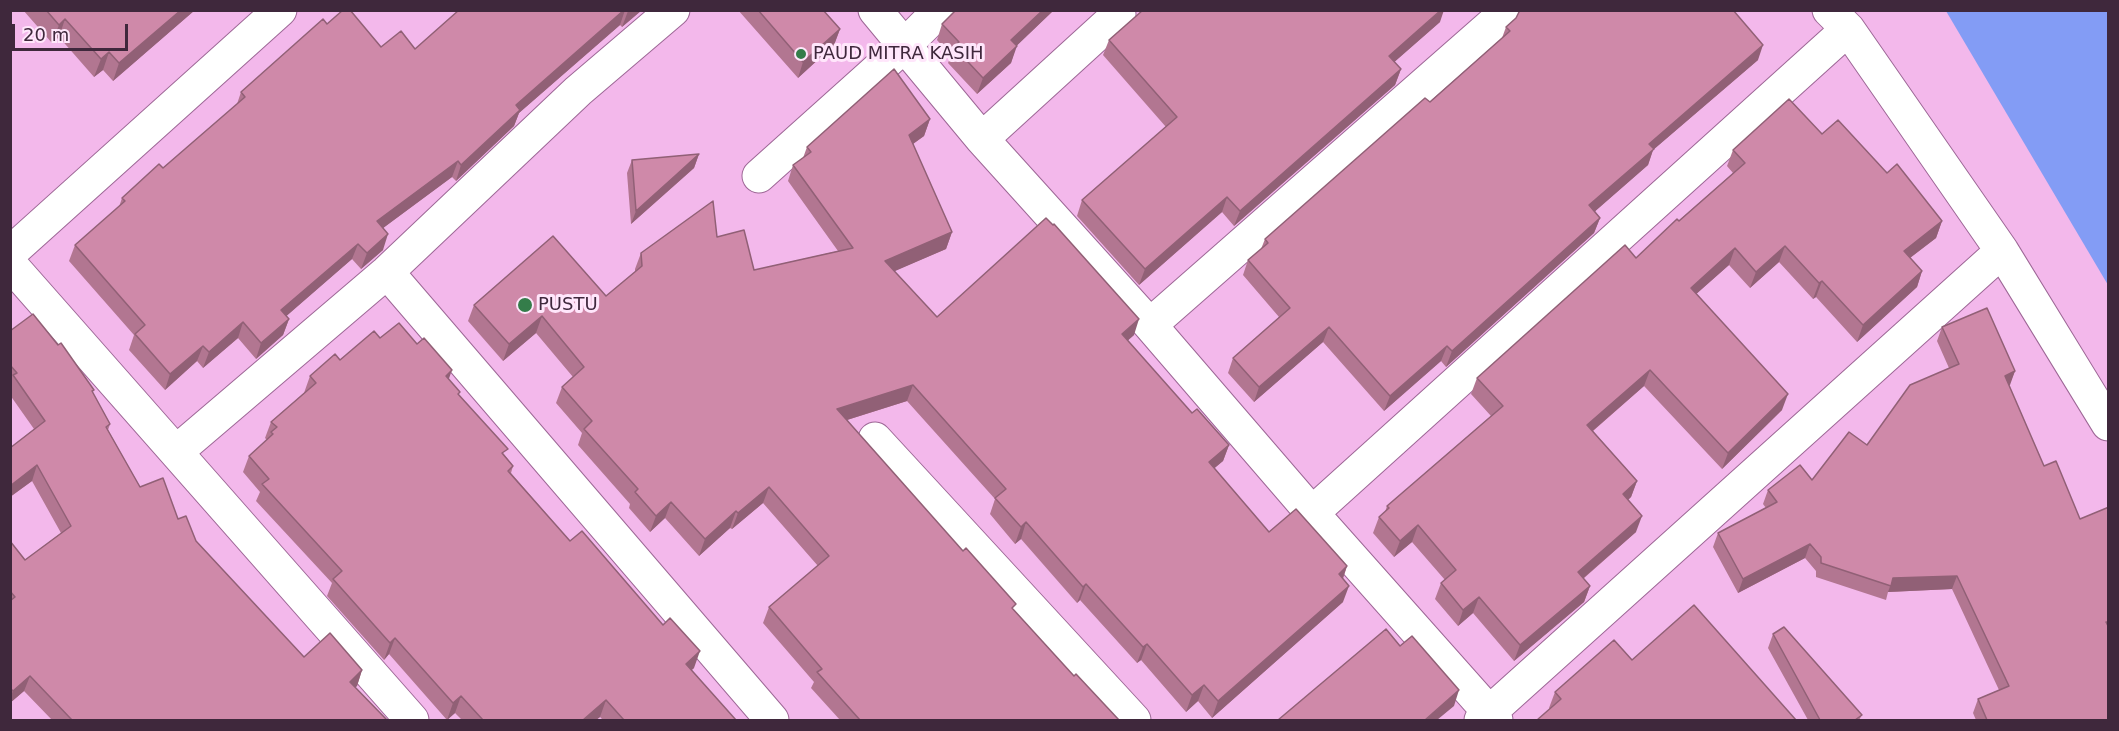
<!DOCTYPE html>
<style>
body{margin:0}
#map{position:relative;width:2119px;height:731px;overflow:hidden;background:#f3b8eb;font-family:"DejaVu Sans",sans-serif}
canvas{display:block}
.frame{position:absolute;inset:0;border:12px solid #3f283c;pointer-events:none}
.scale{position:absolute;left:12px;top:24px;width:116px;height:27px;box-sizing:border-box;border:3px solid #3f283c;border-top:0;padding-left:8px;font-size:18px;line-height:21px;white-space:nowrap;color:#3f283c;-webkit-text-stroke:4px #ffe6fb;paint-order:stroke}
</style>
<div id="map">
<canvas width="2119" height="731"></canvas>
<div class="frame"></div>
<div class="scale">20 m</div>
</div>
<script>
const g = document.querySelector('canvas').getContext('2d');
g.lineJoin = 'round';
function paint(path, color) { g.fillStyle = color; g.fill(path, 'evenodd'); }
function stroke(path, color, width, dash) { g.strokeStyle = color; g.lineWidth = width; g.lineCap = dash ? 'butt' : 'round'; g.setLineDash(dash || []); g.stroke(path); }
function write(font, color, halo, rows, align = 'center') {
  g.font = font + ' "DejaVu Sans",sans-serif'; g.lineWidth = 6; g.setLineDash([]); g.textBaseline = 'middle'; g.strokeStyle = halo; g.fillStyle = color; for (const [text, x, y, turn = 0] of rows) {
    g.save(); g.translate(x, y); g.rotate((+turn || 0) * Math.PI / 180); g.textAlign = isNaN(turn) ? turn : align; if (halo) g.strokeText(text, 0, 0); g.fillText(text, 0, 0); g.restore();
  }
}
paint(new Path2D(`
 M1946,11H2108V285Z`), '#839cf5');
const minor = new Path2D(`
 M875,10L982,139L1150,325L1312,513L1496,720
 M1829,10L1848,29L2002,251L2108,424
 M982,139L1119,14
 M759,176L904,46L940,10
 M10,253L280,10
 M10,264L412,720
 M387,272L772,720
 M1150,325L1494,23L1502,10
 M875,439L1134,720
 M176,452L387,272L578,91L673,10
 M1312,513L1848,29
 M1481,720L2002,251`);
stroke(minor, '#9d6796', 35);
stroke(minor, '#fff', 33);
paint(new Path2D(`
 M23,10H195L113,81L103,70L94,77L59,37L52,43Z
 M459,10H642L622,27L620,25L519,113L514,126L456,181L452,177L383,228V250L361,269L352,259L286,316L289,319L283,335L256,359L238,338L203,368L197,361L165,390L129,350L134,335L69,261L75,245L119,207L122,198L163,168L237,104L241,92L327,24L381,47L415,49Z
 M738,10H823L840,29L834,45L798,78Z
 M956,10H1054L1016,46L1011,63L977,94L948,63L951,56L937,40L942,24Z
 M1440,22L1394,62L1401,69L1395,85L1234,226L1222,212L1139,285L1077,216L1082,200L1166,127L1103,55L1109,40Z
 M1506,27L1758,60L1653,150L1648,165L1595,211L1600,218L1594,233L1446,367L1441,361L1384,411L1323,342L1254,402L1228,373L1233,358L1279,317L1243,275L1248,260L1261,249L1265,239L1430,102L1502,38Z
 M930,119L924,136L913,144L952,232L946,249L894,271L937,317L1134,335L1127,341L1192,413L1229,445L1223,461L1214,468L1269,532L1347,566L1343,579V602L1212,718L1198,701L1186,712L1141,660L1137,663L1080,600L1077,603L1021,539L1015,544L990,514L995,499L907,401L847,420L1014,610L1074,676L1119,720H840L811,688L814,682L763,623L769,607L818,566L763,503L732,529L730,528L699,556L665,518L650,532L629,508L630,504L578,445L582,433L556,403L562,387L573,377L536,333L503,361L468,321L474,305L606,296L635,272V269L641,253L717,237L754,270L838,251L788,181L793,165L803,158L807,147Z
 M1822,134L1887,173L1942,221L1936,238L1910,258L1922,271L1917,287L1857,342L1816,297L1813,299L1779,262L1750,288L1729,265L1696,294L1782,410L1722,469L1644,386L1593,431L1637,481L1631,497L1628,500L1636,532L1583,579L1590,586L1584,602L1514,661L1473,613L1458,626L1435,599L1441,583L1445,580L1412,542L1394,557L1373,533L1379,517L1385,512L1387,506L1491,416L1471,394L1477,378L1636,258L1733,173L1727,166L1733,150Z
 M699,154L694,168L631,224L627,173L632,160Z
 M1942,327L2015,371L2009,385L2109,720H1976L1973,713L1978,699L1999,690L1952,589L1888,592L1886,600L1816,577V571L1805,558L1738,593L1713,547L1718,533L1766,508L1763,504L1768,490L1812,480L1867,445L1949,368L1937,341Z
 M10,331L93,393L110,424L108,430L140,487L178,519L196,541L304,657L362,670L357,686L355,687L387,720H52L24,691L10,703V541L25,560L61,533L32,481L10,497V448L34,429L10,395Z
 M340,360L449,380L459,395L513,466L511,473L570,541L694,668L691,670L736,720H603L600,717L596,720H462L455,713L447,720L389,654L384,660L327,596L332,583L256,501L260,492L243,472L249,456L267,440L265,438L271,422L304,393L310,376Z
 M1773,634L1862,715L1859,720H1808L1768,648Z
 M1632,660L1550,709L1549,708L1555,692Z`), '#b27691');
paint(new Path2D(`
 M181,10H195L113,81L119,63Z
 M624,10H625L620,25L519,113L514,126L456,181L461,165L516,105Z
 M629,10H642L622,27L628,11Z
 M1043,10H1054L1005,57L1011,40Z
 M1441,10H1444L1440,22L1383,72L1389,56Z
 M65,19L59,37L52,43L59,25Z
 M840,29L834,45L798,78L803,62Z
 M1763,45L1758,60L1653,150L1648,165L1584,221L1589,205L1649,144Z
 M1017,46L1011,63L977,94L983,78Z
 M109,52L103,70L94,77L101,59Z
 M1401,69L1395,85L1234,226L1240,211Z
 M930,119L924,136L903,151L909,135Z
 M699,154L694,168L631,224L636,211Z
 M458,161L452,177L371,237L377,221Z
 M1227,197L1222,212L1139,285L1145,269Z
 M1600,218L1594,233L1446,367L1452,351Z
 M1942,221L1936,238L1898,267L1904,251Z
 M952,232L946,249L879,278L885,261Z
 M388,234L383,250L361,269L367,253Z
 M358,244L352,259L275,326L281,310Z
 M1785,246L1779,262L1750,288L1756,272Z
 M1735,248L1729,265L1685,304L1691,288Z
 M1922,271L1917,287L1857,342L1863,325Z
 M1822,281L1816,297L1813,299L1819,283Z
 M542,316L536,333L503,361L509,344Z
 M289,319L283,335L256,359L261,343Z
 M1139,319L1134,335L1116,351L1122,334Z
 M243,322L238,338L203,368L209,352Z
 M1329,327L1323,342L1254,402L1259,387Z
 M203,346L197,361L165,390L170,374Z
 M1447,346L1441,361L1384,411L1390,396Z
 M452,370L446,387V376Z
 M1650,370L1644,386L1581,441L1587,425Z
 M2015,371L2010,385L1999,390L2005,376Z
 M913,385L907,401L831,425L837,409Z
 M1788,394L1782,410L1722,469L1728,453Z
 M1229,445L1223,461L1203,478L1209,462Z
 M37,465L32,481L10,497V486Z
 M1637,481L1631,497L1617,510L1623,494Z
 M769,487L763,503L732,529L738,513Z
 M671,502L665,518L650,532L656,516Z
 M736,511L730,528L699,556L705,539Z
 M1642,516L1636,532L1572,588L1578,572Z
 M1026,522L1021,539L1015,544L1021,527Z
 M1418,525L1412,542L1394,557L1400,541Z
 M1810,544L1805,558L1738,593L1743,579Z
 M1347,566L1341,583L1339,574Z
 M1957,576L1952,589L1888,592L1893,578Z
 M1086,584L1080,600L1077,603L1083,587Z
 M1349,586L1343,602L1212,718L1218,701Z
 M1590,586L1584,602L1514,661L1520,645Z
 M1479,597L1473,613L1458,626L1463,610Z
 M395,638L389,654L384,660L390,643Z
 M1147,644L1141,660L1137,663L1143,647Z
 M700,651L694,668L680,681L686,664Z
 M362,670L357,686L344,698L350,682Z
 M30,676L24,691L10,703V697L13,691Z
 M1204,685L1198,701L1186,712L1192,695Z
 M1459,690L1454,706L1437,720H1425Z
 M461,696L455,713L447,720L453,703Z
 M606,700L600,717L596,720H583Z`), '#916076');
const building = new Path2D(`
 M46,10H181L119,63L109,52L101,59L65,19L59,25Z
 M343,10H350L381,47L401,31L415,49L459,10H624L516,105L520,110L461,165L458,161L377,221L388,234L367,253L358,244L281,310L289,319L261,343L243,322L209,352L203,346L170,374L135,334L145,325L75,245L125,201L122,198L159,164L163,168L245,97L241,92L323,19L327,24Z
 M758,10H823L840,29L803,62Z
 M956,10H1043L1011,40L1017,46L983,78L954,47L959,42L942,24Z
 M1143,10H1441L1389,56L1401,69L1240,211L1227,197L1145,269L1082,200L1177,117L1109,40Z
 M1520,10H1733L1763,45L1649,144L1654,149L1589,205L1600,218L1452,351L1447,346L1390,396L1329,327L1259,387L1233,358L1290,308L1248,260L1268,243L1265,239L1425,98L1430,102L1510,31L1506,27L1516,18Z
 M894,69L930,119L909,135L952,232L885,261L937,317L1046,218L1053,225L1054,224L1139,319L1122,334L1192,413L1197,409L1229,445L1209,462L1269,532L1296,509L1347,566L1339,574L1349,586L1218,701L1204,685L1192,695L1147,644L1143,647L1086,584L1083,587L1026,522L1021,527L995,498L1006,489L913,385L837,409L963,551L966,548L1016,604L1012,608L1074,676L1076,674L1119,720H860L817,672L822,669L769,607L829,556L769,487L738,513L736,511L705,539L671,502L656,516L635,492L638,489L584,429L592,421L562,387L584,367L542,316L509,344L474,305L553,236L606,296L642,266L641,253L713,201L717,237L744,230L754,270L853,248L793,165L811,152L807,147Z
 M1789,99L1822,134L1838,120L1887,173L1897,164L1942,221L1904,251L1922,271L1863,325L1822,281L1819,283L1785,246L1756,272L1735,248L1691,288L1788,394L1728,453L1650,370L1587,425L1637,481L1623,494L1642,516L1578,572L1590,586L1520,645L1479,597L1463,610L1441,583L1456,570L1418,525L1400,541L1379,517L1389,508L1387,506L1503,406L1477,378L1625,245L1636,258L1677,219L1679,221L1745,163L1733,150Z
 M699,154L676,175L636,211L632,160Z
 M1987,308L2015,371L2005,376L2044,466L2056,461L2080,519L2109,507V622H2106L2109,628V720H1987L1978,699L2009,686L1957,576L1893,578L1891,586L1821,563V557L1810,544L1743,579L1718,533L1777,502L1768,490L1800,465L1812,480L1849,432L1867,445L1910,385L1959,364L1942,327Z
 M33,314L58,345L61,343L94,390L92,391L110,424L106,427L140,487L163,478L178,519L186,516L196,541L304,657L330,633L362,670L350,682L387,720H72L30,676L13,691L10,688V601L15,597L10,591V541L25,560L71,526L37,465L10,486V448L45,421L13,375L17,373L10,365V331Z
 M399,323L417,344L424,338L452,370L446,376L460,392L458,394L508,449L502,453L513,466L508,471L570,541L582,531L663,625L670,618L700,651L686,664L736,720H624L606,700L583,720H483L461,696L453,703L395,638L390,643L333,579L342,571L262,484L269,479L249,456L273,434L271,432L277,427L271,422L316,383L310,376L335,354L340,360L374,331L380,338Z
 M1694,605L1796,720H1537L1561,699L1555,692L1614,640L1632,660Z
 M1784,627L1862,715L1855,720H1820L1773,634Z
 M1386,629L1400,646L1412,636L1459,690L1425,720H1278Z`);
paint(building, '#cf89a9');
stroke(building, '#916076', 1.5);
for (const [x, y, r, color] of [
 [801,54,6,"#347d4a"],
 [525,305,8,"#347d4a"]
]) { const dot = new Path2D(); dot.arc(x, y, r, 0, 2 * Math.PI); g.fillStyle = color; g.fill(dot); stroke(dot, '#ffe6fb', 2); }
write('18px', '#3f283c', '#ffe6fb', [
 ["PAUD MITRA KASIH",813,54],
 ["PUSTU",538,305]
], 'left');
</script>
